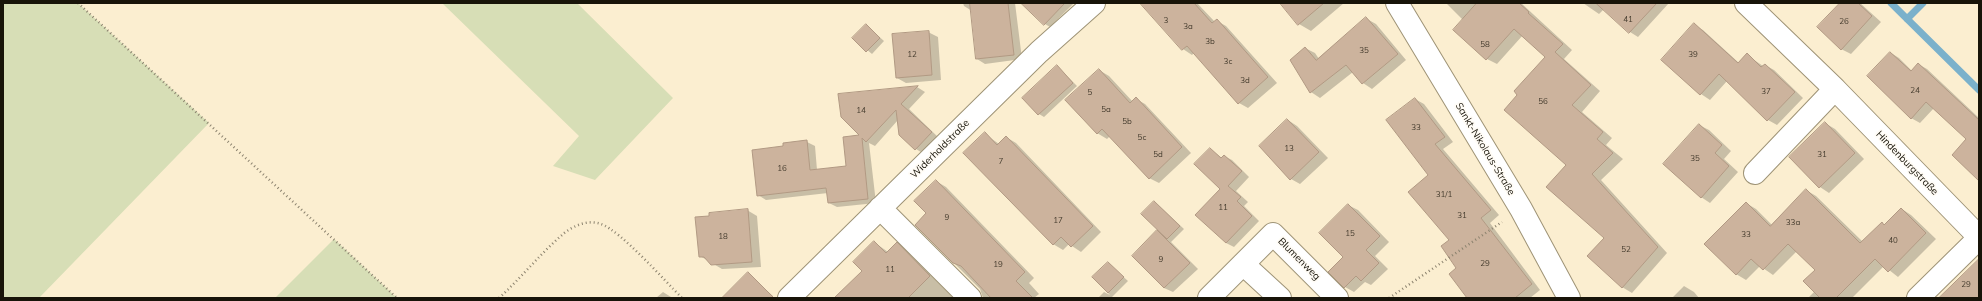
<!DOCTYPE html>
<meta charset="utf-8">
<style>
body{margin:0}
#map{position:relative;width:1982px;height:301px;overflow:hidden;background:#fbeed0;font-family:Mulish,sans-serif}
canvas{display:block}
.frame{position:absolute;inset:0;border:4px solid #181409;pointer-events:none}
</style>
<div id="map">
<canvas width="1982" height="301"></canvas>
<div class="frame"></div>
</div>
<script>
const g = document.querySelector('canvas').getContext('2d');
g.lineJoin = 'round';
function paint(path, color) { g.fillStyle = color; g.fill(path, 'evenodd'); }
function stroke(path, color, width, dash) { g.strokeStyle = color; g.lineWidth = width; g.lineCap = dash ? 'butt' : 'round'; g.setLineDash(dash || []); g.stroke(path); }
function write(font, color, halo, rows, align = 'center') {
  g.font = font + ' Mulish,sans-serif'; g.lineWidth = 3.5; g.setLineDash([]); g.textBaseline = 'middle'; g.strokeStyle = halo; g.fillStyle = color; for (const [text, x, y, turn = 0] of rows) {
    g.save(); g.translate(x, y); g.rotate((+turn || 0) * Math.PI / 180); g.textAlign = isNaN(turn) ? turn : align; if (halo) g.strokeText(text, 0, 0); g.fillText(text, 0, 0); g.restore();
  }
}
paint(new Path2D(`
 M3,3H78L209,123L39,298H3Z
 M442,3H577L673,98L595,180L553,166L579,136Z
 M334,239L397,298H275Z`), '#d7deb6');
paint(new Path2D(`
 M963,3H1015L1022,59L985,64L977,59L972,11L964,6Z
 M1036,3H1074L1050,27L1045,24Z
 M1157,3H1197L1215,22L1217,21L1226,26L1277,83L1248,108L1239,103L1194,53L1192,55L1183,49L1148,11Z
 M1281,3H1344L1311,31L1299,24Z
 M1446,3H1521L1572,50L1564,59L1600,91L1582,112L1612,138L1606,145L1623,159L1601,180L1667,253L1632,293L1622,287L1605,238L1567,165L1546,57L1523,35L1497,64L1487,59L1463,20Z
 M1583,3H1669L1638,37L1630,32L1604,9L1599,14Z
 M1841,3H1860L1881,22L1851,54L1841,49Z
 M1367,19L1376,24L1406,60L1372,89L1363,83L1353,72L1320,98L1311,92L1305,48L1315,53L1319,59Z
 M866,25L884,41L872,54L853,38Z
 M1694,25L1703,30L1739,63L1747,55L1763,66L1765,65L1774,70L1803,98L1777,125L1768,120L1727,81L1710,100L1701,94L1663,60Z
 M928,32L938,37L941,80L906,83L897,78Z
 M1891,53L1899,58L1912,71L1918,64L1927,69L1979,118V178L1968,139L1934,108L1920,123L1911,118Z
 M1057,66L1077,86L1044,117L1039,114Z
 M1099,70L1109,76L1133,102L1136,99L1145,104L1191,153L1159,183L1149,178L1110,136L1107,139L1097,133Z
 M917,87L925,92L909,109L939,138L924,154L916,149L900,134L898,120L875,146L869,143L876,203L837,207L829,203L828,193L766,200L758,195L784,147L807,142L815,146L817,170L847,167L861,136L839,95Z
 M1415,99L1424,104L1453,142L1443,149L1499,215L1490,223L1540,290L1530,298H1468L1430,175Z
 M1288,120L1297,126L1328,158L1300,184L1291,179Z
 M1825,123L1835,129L1864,159L1829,193L1820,187L1791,157Z
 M1699,125L1709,130L1731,151L1724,159L1738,172L1710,203L1701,197Z
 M985,134L999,144L1006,137L1016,143L1101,232L1081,252L1069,244L1063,250L1053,244Z
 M1210,149L1222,158L1224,156L1232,160L1249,177L1236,191L1248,202L1244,206L1259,221L1234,247L1226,243L1222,188Z
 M936,181L946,187L1034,278L1029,283L1039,294L1034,298H983L980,289L916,225L927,213Z
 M1806,190L1816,196L1863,242L1882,224L1885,226L1902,209L1911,215L1936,239L1898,277L1884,266L1852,298H1808L1815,291L1816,270L1797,251L1773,275L1760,266L1746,280L1736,274L1746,203L1756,209L1772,225Z
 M1155,202L1184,229L1171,242L1198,269L1173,292L1164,288L1133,256L1157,232L1163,235Z
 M1348,205L1358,210L1389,242L1375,256L1388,269L1371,285L1365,282L1354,292L1345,287Z
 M747,210L757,216L761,267L722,269L700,256Z
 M874,242L888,252L897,244L906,249L955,298H836L864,271Z
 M1108,263L1128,281L1112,297L1114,298H1098L1104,292L1110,295L1093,278Z
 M748,274L773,296L772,298H724Z
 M1684,286L1694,292L1699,298H1672Z
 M663,292L671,297L672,298H656Z`), '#0003');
stroke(new Path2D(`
 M1891,3L1979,90
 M1907,19L1923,3`), '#7bb1cb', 7);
const building = new Path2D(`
 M970,3H1008L1014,55L976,59Z
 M1021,3H1065L1044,25Z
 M1140,3H1194L1212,23L1217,19L1268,77L1238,104L1187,46L1182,50Z
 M1280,3H1324L1298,25Z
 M1477,3H1519L1529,12L1528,13L1563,44L1555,52L1591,85L1572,105L1603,132L1597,139L1613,153L1592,174L1658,247L1622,288L1587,256L1604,238L1546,187L1566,165L1504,110L1517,95L1514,91L1545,57L1514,29L1486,60L1453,30Z
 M1596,3H1657L1629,33Z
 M1840,3H1858L1872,16L1841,50L1817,27Z
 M1366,17L1398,54L1362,84L1346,65L1310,93L1290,60L1305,47L1316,60Z
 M1694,23L1738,63L1747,53L1761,67L1765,64L1795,92L1767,121L1719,74L1700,95L1661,60Z
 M866,24L880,38L866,52L852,38Z
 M929,31L932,75L896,78L892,34Z
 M1890,52L1911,71L1918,63L1979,120V181L1952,155L1966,139L1926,102L1911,119L1867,76Z
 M1057,65L1073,83L1038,115L1022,98Z
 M1099,69L1130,103L1136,97L1182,147L1149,179L1102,129L1097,134L1065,100Z
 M918,86L901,104L932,132L915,150L899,135L896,110L866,142L862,138L868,199L828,203L826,188L757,196L752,150L783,146V143L807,140L810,170L846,166L843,137L859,135L841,117L838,94Z
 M1415,98L1445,137L1435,144L1491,210L1481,218L1532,284L1515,298H1467L1449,274L1456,268L1441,246L1449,240L1408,192L1428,175L1386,120Z
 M1287,119L1319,152L1290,180L1259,146Z
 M1825,122L1855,153L1819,188L1789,157Z
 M1699,124L1722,145L1715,153L1729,166L1701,198L1663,164Z
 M985,132L997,145L1006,136L1093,226L1071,247L1061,237L1053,245L963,153Z
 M1210,148L1221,158L1224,155L1242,171L1228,186L1241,197L1237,201L1252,216L1226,243L1195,215L1220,189L1194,164Z
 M936,180L1025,272L1016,281L1033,298H991L961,266L953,263L915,225L926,213L914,201Z
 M1806,189L1860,243L1882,222L1884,225L1901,208L1926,233L1888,272L1875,259L1836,298H1820L1803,281L1815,270L1788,244L1763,270L1751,259L1736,275L1704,244L1746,202L1770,226Z
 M1154,201L1180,226L1167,239L1141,214Z
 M1348,204L1380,236L1366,250L1379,263L1361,281L1356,276L1344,288L1328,272L1343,257L1319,233Z
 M748,209L752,262L711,265L704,257H699L695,217L709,216V213Z
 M1157,230L1190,263L1164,288L1132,256Z
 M874,241L886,253L897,242L930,276L908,298H834L862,271L853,262Z
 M1979,259V298H1939Z
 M1108,262L1124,277L1108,293L1092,277Z
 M748,272L774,298H722Z`);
paint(building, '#ccb39d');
stroke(building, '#b19983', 1);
const minor = new Path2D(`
 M1397,3L1521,209L1569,298
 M1746,3L1835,89L1979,237
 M1755,173L1835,89
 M880,208L970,298
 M1243,264L1280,298
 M789,298L1039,52L1094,3
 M1209,298L1273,234L1337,298
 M1918,298L1979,238`);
stroke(minor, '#9e9376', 24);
stroke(new Path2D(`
 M78,3L397,298
 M499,298C521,278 540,254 562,235C572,226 588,219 601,224C621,231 665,281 682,298
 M1389,298L1502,222`), '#8b826e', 2.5, [1, 3]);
stroke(minor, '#fff', 22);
write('8px', '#453c2e', null, [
 ["41",1628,20],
 ["3",1166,21],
 ["26",1844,22],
 ["3a",1188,27],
 ["3b",1210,42],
 ["58",1485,45],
 ["35",1364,51],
 ["12",912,55],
 ["39",1693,55],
 ["3c",1228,62],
 ["3d",1245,81],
 ["24",1915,91],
 ["37",1766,92],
 ["5",1090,93],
 ["56",1543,102],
 ["5a",1106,110],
 ["14",861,111],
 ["5b",1127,122],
 ["33",1416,128],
 ["5c",1142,138],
 ["13",1289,149],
 ["5d",1158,155],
 ["31",1822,155],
 ["35",1695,159],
 ["7",1001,162],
 ["16",782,169],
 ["31/1",1444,195],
 ["11",1223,208],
 ["31",1462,216],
 ["9",947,218],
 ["17",1058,221],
 ["33a",1793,223],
 ["15",1350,234],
 ["33",1746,235],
 ["18",723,237],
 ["40",1893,241],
 ["52",1626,250],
 ["9",1161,260],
 ["29",1485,264],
 ["19",998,265],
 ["11",890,270],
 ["29",1966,285]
]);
write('10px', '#181409', '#fffcf6', [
 ["Widerholdstraße",940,149,-45],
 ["Sankt-Nikolaus-Straße",1485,149,59],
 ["Hindenburgstraße",1907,163,46],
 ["Blumenweg",1299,259,45]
]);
</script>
